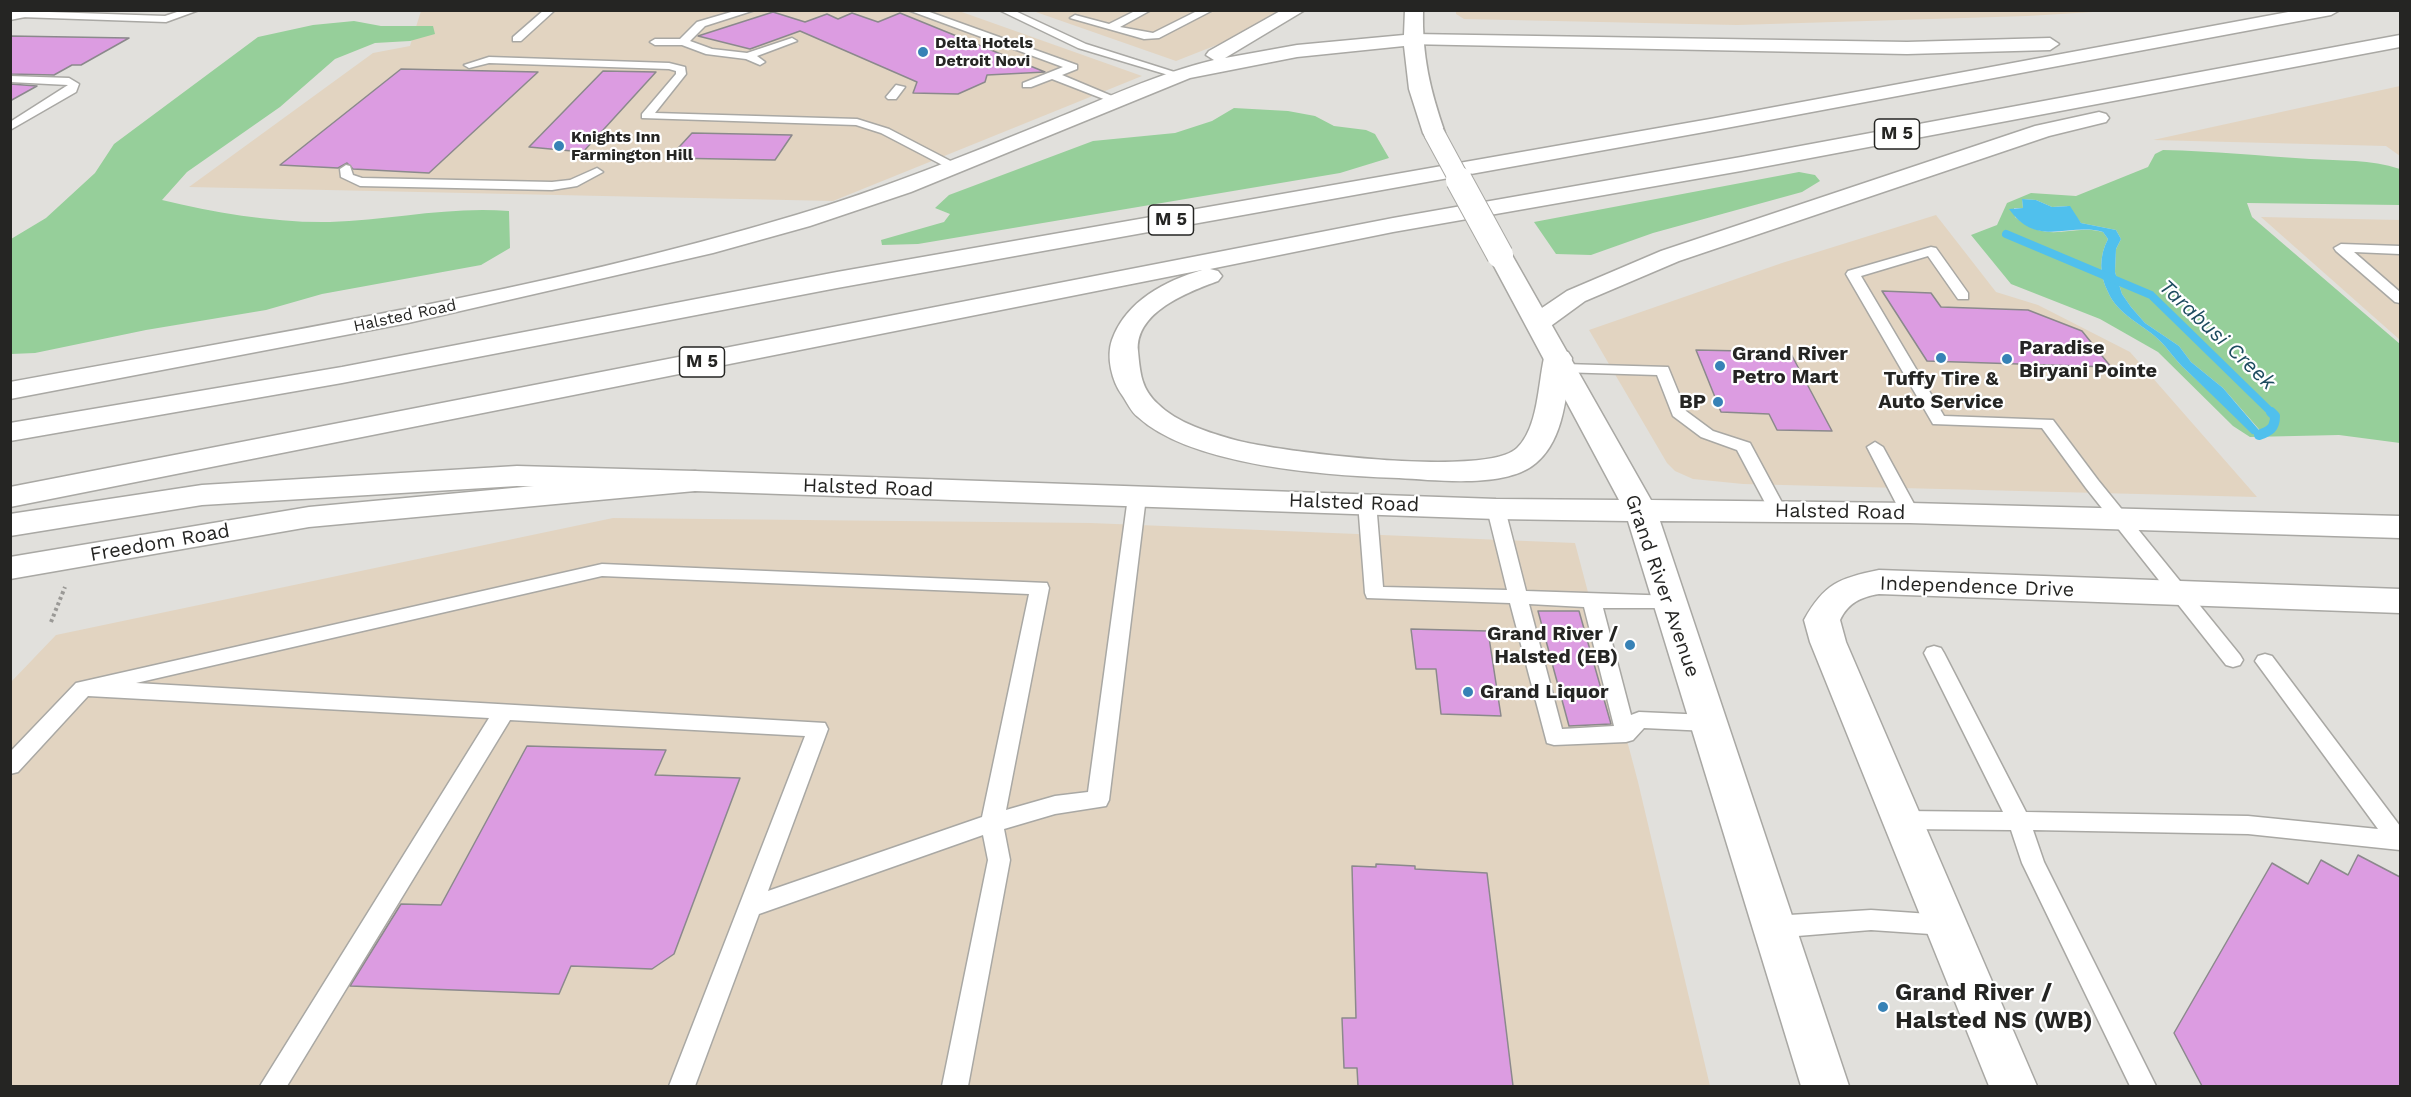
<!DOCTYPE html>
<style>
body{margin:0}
#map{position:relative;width:2411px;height:1097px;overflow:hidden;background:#e1e0dc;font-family:"Work Sans",sans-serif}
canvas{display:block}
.frame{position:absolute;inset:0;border:12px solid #252523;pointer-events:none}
</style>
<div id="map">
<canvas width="2411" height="1097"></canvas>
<div class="frame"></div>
</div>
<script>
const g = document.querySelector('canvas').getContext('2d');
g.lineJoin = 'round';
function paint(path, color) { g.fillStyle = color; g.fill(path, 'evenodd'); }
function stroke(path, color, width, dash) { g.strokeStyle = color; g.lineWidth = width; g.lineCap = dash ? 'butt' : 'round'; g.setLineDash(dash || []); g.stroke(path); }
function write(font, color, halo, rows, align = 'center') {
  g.font = font + ' "Work Sans",sans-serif'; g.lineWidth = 4.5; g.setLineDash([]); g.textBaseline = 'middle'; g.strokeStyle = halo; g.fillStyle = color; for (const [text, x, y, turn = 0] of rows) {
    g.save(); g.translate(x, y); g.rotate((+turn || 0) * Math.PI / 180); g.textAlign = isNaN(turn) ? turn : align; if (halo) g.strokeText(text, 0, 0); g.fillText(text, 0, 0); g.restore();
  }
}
paint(new Path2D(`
 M421,11H959L1142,76L833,201L189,187L373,53L410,46Z
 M1033,11H1284L1237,37L1176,61Z
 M1456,11V10L2109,11L2028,16L1737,25L1464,19L1456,14Z
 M2400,86V156L2386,146L2153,140Z
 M1936,215L1996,292L2038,305L2130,352L2257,497L1743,484L1693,479L1675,471L1667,463L1589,330L1782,263Z
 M2261,217L2400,220V340Z
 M613,518L1091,523L1575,543L1638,782L1710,1086H11V682L56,635Z`), '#e2d4c1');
paint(new Path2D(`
 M354,21L381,26H433L435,34L410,41L375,43L335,59L280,107L187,172L162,200C216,213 275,223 330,222C390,220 450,206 509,211L510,248L481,265L322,294L266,310L146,330L35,353L11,354V239L46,218L95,173L114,144L258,37L313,25Z
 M1234,108L1288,111L1315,116L1334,126L1366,130L1375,134L1389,158L1340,173L918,244L882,245L881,240L944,222L950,214L935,208L949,195L1093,141L1175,133L1212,121Z
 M2163,150C2214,151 2260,156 2310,159C2341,161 2370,159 2400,169V205L2247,203L2252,217L2400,344V443L2339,435L2250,437L2233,426L2158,352L2100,319L2011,284L1971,235L1997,225L2007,203L2031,193L2076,196L2148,167L2155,154ZM2022,199L2036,200L2052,207L2067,206L2081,223L2116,230L2121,239L2116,249L2115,272L2122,294L2131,307L2145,323L2179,346L2191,362L2223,388L2264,435C2238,414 2210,393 2186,370C2175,360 2168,348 2158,339C2141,323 2118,315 2108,292C2099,275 2099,256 2108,239L2103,232C2069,223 2051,246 2015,217L2014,208H2023Z
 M1799,172L1815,175L1820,181L1802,192L1653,233L1591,255L1556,254L1534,222Z`), '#96cf9a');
paint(new Path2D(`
 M2022,199L2036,200L2052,207L2070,206L2081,223L2116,230L2121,239L2116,249L2115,272L2122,294L2131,307L2145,323L2179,346L2191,362L2223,388L2264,436L2252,434C2230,412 2208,391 2186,370C2175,360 2168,348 2158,339C2141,323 2118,315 2108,292C2099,275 2099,256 2108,239L2103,232C2069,222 2037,249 2009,209L2023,208Z`), '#50c0ed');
stroke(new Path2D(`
 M2006,234L2151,295L2273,414`), '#50c0ed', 8);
stroke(new Path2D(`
 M2259,435C2270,431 2275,428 2275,416L2271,412`), '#50c0ed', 10);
const building = new Path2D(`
 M773,12L805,22L827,14L838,19L852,13L878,22L900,13L1045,72L987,75L985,82L958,94L913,93L917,82L800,31L750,49L698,36Z
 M10,36L129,38L81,65H72L54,75L10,74Z
 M401,69L538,72L429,173L353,169L347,163L338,168L280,165Z
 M603,71L656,72L583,152L529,147Z
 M10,84L37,86L10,101Z
 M692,133L792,135L775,160L669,158Z
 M1882,291L1931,293L1941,307L2028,310L2082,331L2111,367L1927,361Z
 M1696,350L1790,352L1832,431L1777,430L1769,414L1721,412Z
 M1538,611H1579L1611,724L1569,726Z
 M1411,629L1488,631L1501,716L1441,714L1436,669H1416Z
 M527,746L666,750L655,775L740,778L674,954L652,969L571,966L559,994L350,986L401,904L441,905Z
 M2358,855L2400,877V1086H2202L2174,1033L2272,863L2308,884L2321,860L2348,875Z
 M1376,864L1415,866V869L1487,873L1513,1086H1358L1357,1068H1344L1342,1018H1356L1352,866L1376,867Z`);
paint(building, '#dc9ce1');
stroke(building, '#8b898c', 1.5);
const lane = new Path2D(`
 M183,10H199L166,22L20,17L15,14L20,11L165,16Z
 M544,10H555L521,41H513V37Z
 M738,10H755L705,26L690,41L712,49L747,53L792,38L797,41L757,56L765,62L760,65L746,59L706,54L682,45H655L650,42L655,39H680L697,22Z
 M908,10H924L1077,65V69L1062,75L1124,101L1114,103L1052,79L1031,87H1023V83L1063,67Z
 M999,10H1013L1086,44L1184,75L1175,77L1078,48Z
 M1137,10H1151L1120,27L1153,33L1199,10H1213L1159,38L1144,39L1070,18L1075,15L1109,24Z
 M489,57L669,63L685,67L686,74L655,113L857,119L889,129L962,167L952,170L881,133L856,125L642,118V114L676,74V71L669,69L489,63L469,68L464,65Z
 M10,76L69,78L79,84L76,92L10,130V122L68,85L10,82Z
 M896,85L905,87L896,99H888L886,97Z
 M346,165L350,166L353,175L362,178L552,182L570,180L597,168L603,172L577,186L552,190L360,186L341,177L340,169Z
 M2341,244L2400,246V254L2354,252L2400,292V303L2395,302L2336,251L2334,248Z
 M1931,247L1936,248L1968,293V299H1958L1928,256L1861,276L1944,416L2053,420L2098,480L2240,655L2243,660L2240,665L2233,667L2226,665L2086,488L2042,428L1933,424L1846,274L1848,271Z
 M1564,364L1668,367L1686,411L1713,431L1750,443L1786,510L1783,514H1771L1737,450L1701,437L1673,416L1657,375L1559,372L1556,369Z
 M1875,442L1883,447L1919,513L1916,517L1910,519L1901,513L1867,447Z
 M1137,491L1146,497L1109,800L1106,806L1055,814L1004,829L1010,860L968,1086H942L988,860L983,835L759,914L695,1086H669L805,736L510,720L287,1086H260L489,718L88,696L18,772L10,774V752L76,683L602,564L1047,583L1049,588L1006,810L1055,796L1088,792L1128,497ZM602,576L1029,594L982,817L768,891L828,729L825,723L136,683Z
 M1367,496L1376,502L1383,587L1507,590L1487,509L1496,503L1505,509L1526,591L1676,596L1678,601L1676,606L1669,608H1603L1631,715L1639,712L1708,715L1715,717L1718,723L1715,729L1708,731L1644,728L1633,740L1626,742L1554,745L1547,743L1510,603L1367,598L1365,593L1358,502ZM1529,604L1584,607L1614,726L1562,729Z
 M1934,646L1941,648L1944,653L2026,812L2248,816L2378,829L2255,661L2258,656L2265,654L2272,656L2400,826V850L2248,834L2033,830L2044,862L2156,1086H2130L2022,863L2011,830L1903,829L1895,826L1892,820L1895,814L1903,811L2003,812L1924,653L1927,648Z
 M1871,910L1945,915L1953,918L1957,925L1953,932L1945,935L1871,930L1773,938L1765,934L1761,927L1765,920L1773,916Z`);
const street = new Path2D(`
 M10,10H43L40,14L10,20Z
 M1879,570L2400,589V613L1879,594C1861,597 1848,603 1840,620L1846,642L2037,1086H1989L1810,642L1804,620C1824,584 1839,578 1879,570Z`);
const secondary = new Path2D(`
 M1282,10H1305L1225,58L1297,45L1404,35L1405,10H1423C1422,56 1430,90 1445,133L1442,138H1426L1423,133L1409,89L1404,46L1297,57L1190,78L911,192L810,226L713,253L408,323L10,399V382C273,333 540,292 796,215C883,189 966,155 1050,121C1104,99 1156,74 1214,60L1206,55L1209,51Z
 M1500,248L1509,250L1512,255L1651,500L1910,503L2400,516V538L1910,523L1660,521L1849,1086H1801L1628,521L1496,519L695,491L309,527L10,579V557L309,507L695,471L1496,499L1619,500L1488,255L1491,250Z`);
const highway = new Path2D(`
 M2299,10H2340L2331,15L1710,131L837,288L342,383L10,441V423L342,367L837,272L1710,119Z
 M1413,34L1907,42L2050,38L2059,44L2050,50L1907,54L1406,44L1404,40Z
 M2400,35V47L1741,171L1393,232L1210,269L1218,271L1222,276L1218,281C1188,292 1135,312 1138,351C1140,372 1141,389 1158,404C1177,423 1210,433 1235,440C1279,452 1487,478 1517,448C1538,428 1538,385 1544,358L1548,352L1558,350L1568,352L1572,358C1566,392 1565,439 1536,463C1506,489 1436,480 1399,478C1329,476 1191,466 1138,417C1131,412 1127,402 1122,395C1112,381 1106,357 1112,340C1126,301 1165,281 1202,270L10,507V487L1393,218L1741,157Z
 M2099,112L2106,114L2109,118L2106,122L2049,136L1679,261L1585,301L1548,328L1539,330L1530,328L1526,322L1530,316L1567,291L1661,251L2035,126Z
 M517,466L695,471L706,474L711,481L706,488L695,491L517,486L202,505L10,536V514L202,485Z`);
stroke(lane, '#a9a8a4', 3);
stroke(street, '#a9a8a4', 3);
stroke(secondary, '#a9a8a4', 3);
stroke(highway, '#a9a8a4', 3);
stroke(new Path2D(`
 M51,622L65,587`), '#9a9996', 4, [3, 3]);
paint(lane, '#fff');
paint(street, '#fff');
paint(secondary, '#fff');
paint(highway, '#fff');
const secondaryBridgeFar1 = new Path2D(`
 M1434,133L1460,181`);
const secondaryBridge = new Path2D(`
 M1459,180L1500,255`);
stroke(secondaryBridgeFar1, '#a9a8a4', 22, []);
stroke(secondaryBridge, '#a9a8a4', 28, []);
stroke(secondaryBridgeFar1, '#fff', 20);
stroke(secondaryBridge, '#fff', 26);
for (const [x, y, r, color] of [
 [923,52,6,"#3782b6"],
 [559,146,6,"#3782b6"],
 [1941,358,6,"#3782b6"],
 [2007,359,6,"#3782b6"],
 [1720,366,6,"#3782b6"],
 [1718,402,6,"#3782b6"],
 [1630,645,6,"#3782b6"],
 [1468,692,6,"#3782b6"],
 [1883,1007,6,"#3782b6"]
]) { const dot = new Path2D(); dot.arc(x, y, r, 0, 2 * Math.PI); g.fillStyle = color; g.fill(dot); stroke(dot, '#fff', 2); }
write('bold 16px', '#252523', '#fff', [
 ["Delta Hotels",935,43],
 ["Detroit Novi",935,61],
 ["Knights Inn",571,137],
 ["Farmington Hill",571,155]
], 'left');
write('16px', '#252523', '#fff', [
 ["Halsted Road",405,316,-12]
]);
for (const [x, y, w] of [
 [1897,134,45],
 [1171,220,45],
 [702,362,45]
]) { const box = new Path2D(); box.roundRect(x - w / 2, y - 15, w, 30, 4.5); g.fillStyle = '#fff'; g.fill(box); stroke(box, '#252523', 1.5); }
write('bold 18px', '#252523', null, [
 ["M 5",1897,134],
 ["M 5",1171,220],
 ["M 5",702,362]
]);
write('bold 20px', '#252523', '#fff', [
 ["Paradise",2019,348],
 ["Biryani Pointe",2019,371],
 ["Grand River",1732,354],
 ["Petro Mart",1732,377],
 ["Tuffy Tire &",1941,379,"center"],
 ["Auto Service",1941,402,"center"],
 ["BP",1706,402,"right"],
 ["Grand River /",1618,634,"right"],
 ["Halsted (EB)",1618,657,"right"],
 ["Grand Liquor",1480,692]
], 'left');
write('20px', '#252523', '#fff', [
 ["Halsted Road",868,488,2],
 ["Halsted Road",1354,503,2],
 ["Halsted Road",1840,512,1],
 ["Freedom Road",160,543,-10],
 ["Grand River Avenue",1662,586,71],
 ["Independence Drive",1977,587,2]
]);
write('italic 21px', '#1d4c5f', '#fff', [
 ["Tarabusi Creek",2217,335,43]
]);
write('bold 24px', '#252523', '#fff', [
 ["Grand River /",1895,993],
 ["Halsted NS (WB)",1895,1021]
], 'left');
</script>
